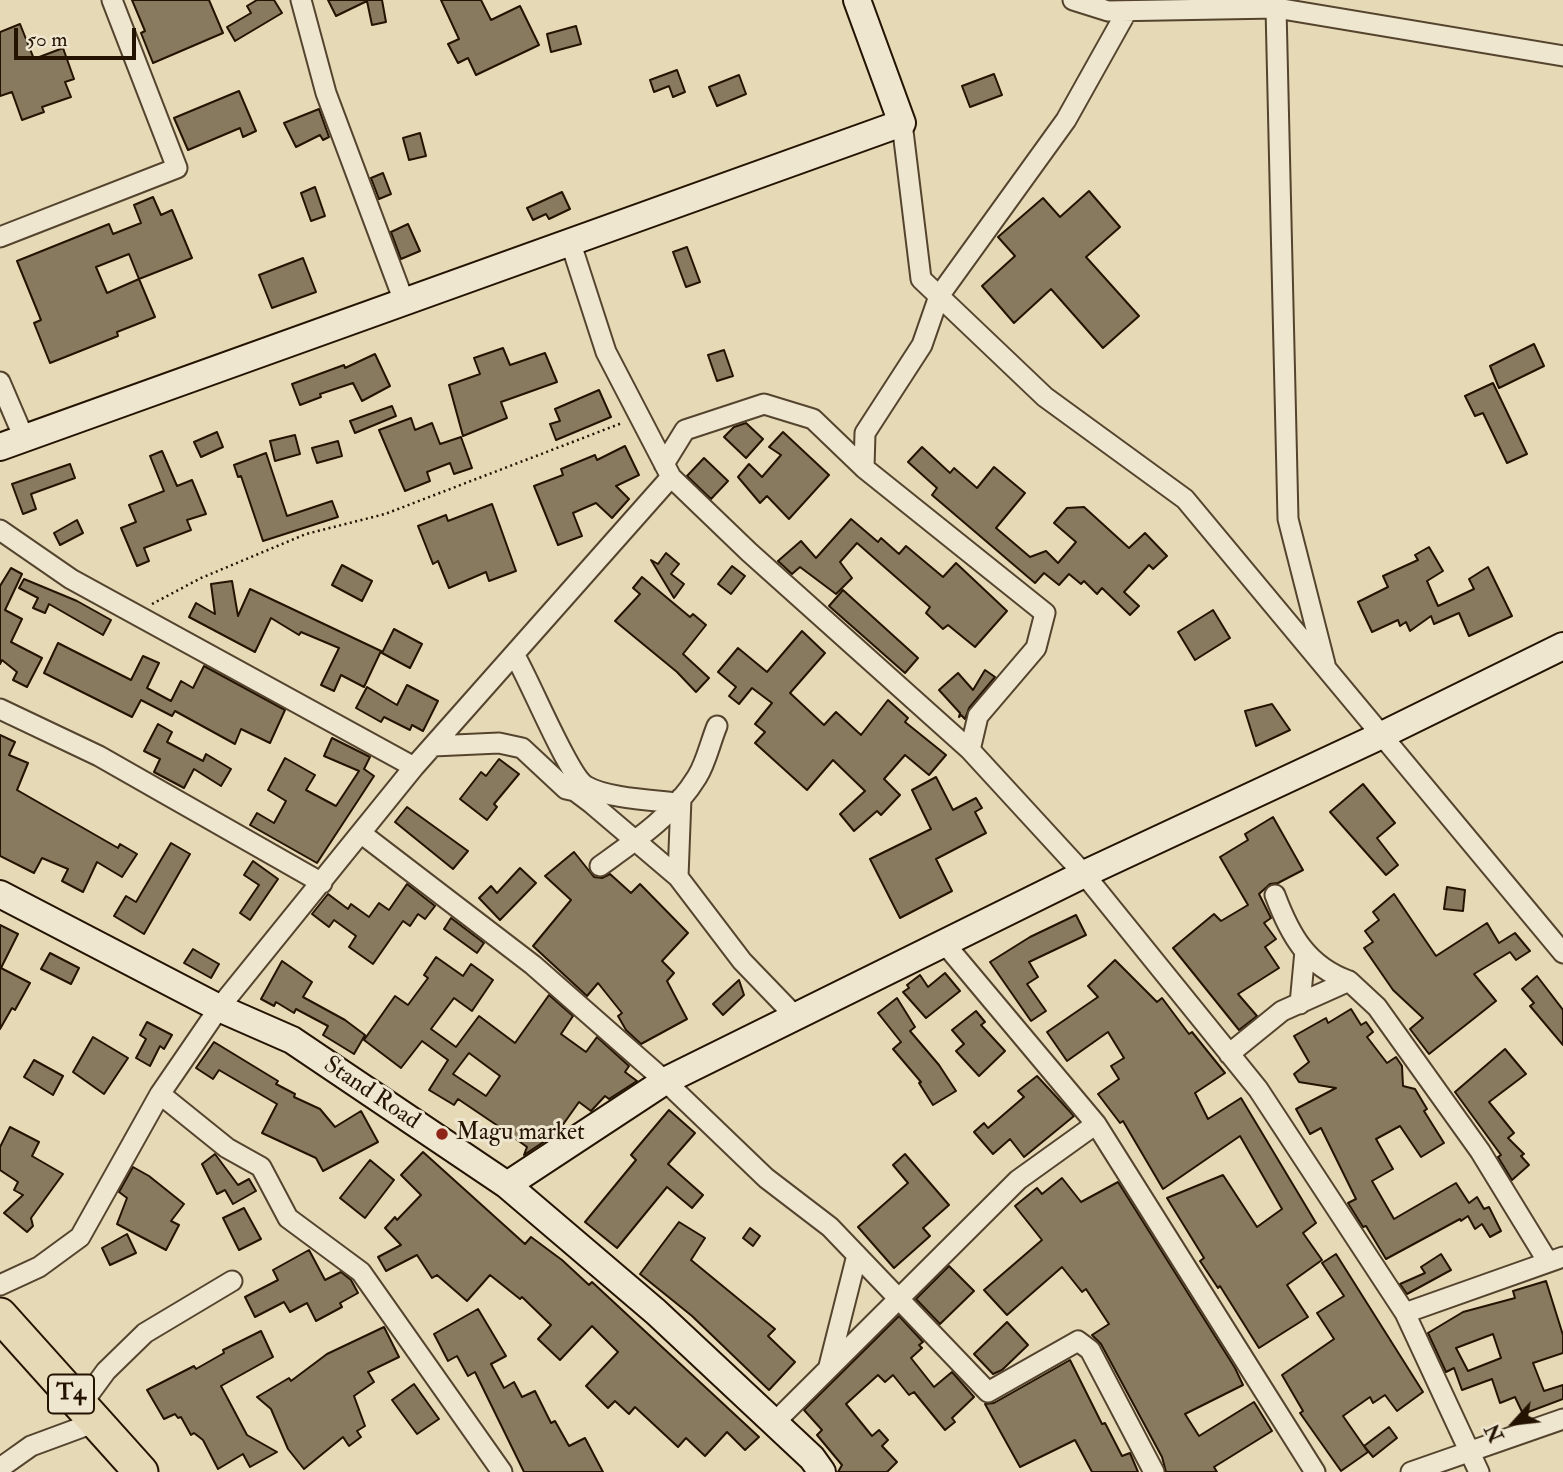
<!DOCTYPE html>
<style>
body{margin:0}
#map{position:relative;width:1563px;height:1472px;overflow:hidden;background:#e6d9b6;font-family:"IM FELL Double Pica",serif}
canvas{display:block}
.north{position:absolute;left:1479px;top:1388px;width:70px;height:70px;-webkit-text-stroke:5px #efe6d0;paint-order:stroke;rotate:243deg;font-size:19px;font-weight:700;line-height:28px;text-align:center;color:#231300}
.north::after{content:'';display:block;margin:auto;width:24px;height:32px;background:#231300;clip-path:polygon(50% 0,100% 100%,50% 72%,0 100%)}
.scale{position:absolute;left:14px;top:28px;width:122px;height:32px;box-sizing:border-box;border:4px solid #231300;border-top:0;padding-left:9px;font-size:21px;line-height:24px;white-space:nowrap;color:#231300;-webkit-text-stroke:5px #efe6d0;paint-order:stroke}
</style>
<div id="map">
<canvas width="1563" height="1472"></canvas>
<div class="north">N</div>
<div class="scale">50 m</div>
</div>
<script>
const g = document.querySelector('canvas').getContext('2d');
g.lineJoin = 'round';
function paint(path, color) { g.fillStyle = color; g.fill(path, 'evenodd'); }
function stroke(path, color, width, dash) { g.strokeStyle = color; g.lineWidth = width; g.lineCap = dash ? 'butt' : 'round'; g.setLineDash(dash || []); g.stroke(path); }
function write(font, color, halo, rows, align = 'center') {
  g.font = font + ' "IM FELL Double Pica",serif'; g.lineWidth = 6; g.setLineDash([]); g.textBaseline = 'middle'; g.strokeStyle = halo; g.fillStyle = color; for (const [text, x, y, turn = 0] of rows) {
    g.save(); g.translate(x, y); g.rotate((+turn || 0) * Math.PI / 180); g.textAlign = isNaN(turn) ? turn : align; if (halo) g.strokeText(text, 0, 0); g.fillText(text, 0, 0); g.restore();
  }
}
const building = new Path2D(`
 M132,0H209L223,33L153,63L141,33L145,31Z
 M257,0H274L282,13L235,41L227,27L251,13L247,6Z
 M328,0H382L386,22L372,25L367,1L336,16Z
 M441,0H481L491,20L520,6L539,45L476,75L468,58L458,63L448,44L459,39Z
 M20,24L34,59L63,48L74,79L65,82L71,97L42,107L44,112L22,120L12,92L0,96V32Z
 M576,26L581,44L551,52L547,34Z
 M677,70L685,92L673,97L669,86L654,92L650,80Z
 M994,74L1002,95L970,107L962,86Z
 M739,75L746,94L717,106L709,87Z
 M239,91L256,131L243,137L240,128L188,150L174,118Z
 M319,109L329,137L323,140L320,135L296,147L284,123Z
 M420,133L426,156L409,160L403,138Z
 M383,173L391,194L379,199L371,178Z
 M315,187L325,216L311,221L301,193Z
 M1089,191L1120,227L1086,257L1139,316L1103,348L1051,289L1014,323L982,286L1015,256L998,237L1043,198L1060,217Z
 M562,192L570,209L549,219L546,214L533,220L527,208Z
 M153,197L161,215L172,210L192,258L139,279L155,317L117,332L118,336L50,363L34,323L41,320L17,261L109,224L113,234L141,223L134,205ZM129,254L139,279L107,293L96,267Z
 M408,224L420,251L401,259L391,232Z
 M687,247L700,282L686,287L673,252Z
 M303,258L316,292L272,308L259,275Z
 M1534,344L1544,366L1499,388L1490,366Z
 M503,348L510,365L545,353L557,382L501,402L507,418L463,436L449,385L480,374L474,358Z
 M724,350L733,376L717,381L708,355Z
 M375,354L390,386L362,401L353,383L320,394L321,397L300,405L292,384L344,365L345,368Z
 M1493,383L1527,454L1507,463L1483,413L1475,416L1465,396Z
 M599,390L611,417L556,440L550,424L560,421L555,409Z
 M392,406L396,416L355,433L350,421Z
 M411,418L415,430L432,423L440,444L461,437L472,468L454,474L450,463L427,472L430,481L405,491L379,430Z
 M746,423L763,439L746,458L724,437L734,427Z
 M217,432L223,447L201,457L194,442Z
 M783,432L829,475L789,519L767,496L760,503L738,477L749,464L762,477L781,455L769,447Z
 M295,435L300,454L275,461L270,441Z
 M338,441L342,456L317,463L312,448Z
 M625,446L639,475L616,486L629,499L612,518L596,503L573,513L582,536L558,545L534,486L563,475L561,469L595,455L597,460Z
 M922,447L950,473L954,468L977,488L994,467L1025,493L996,528L1030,557L1046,551L1058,563L1076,542L1054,523L1067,508L1084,507L1129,548L1145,533L1167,556L1153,569L1149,565L1124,592L1139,606L1130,615L1102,588L1097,594L1084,581L1081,584L1069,574L1059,585L1044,573L1035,583L932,495L937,488L908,462Z
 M162,451L177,486L192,480L206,514L187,520L191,530L144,548L149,561L137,566L121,528L136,522L129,505L164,491L150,456Z
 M266,453L287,516L332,501L338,517L263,541L241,476L238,477L234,465Z
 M704,458L728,481L711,499L687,476Z
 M70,464L75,478L31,494L36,509L23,514L12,484Z
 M492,504L516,571L489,581L486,572L449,588L438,561L433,564L418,526L446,515L448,521Z
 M851,519L878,542L881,538L899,554L906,546L943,577L956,563L1007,611L975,647L948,625L943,629L926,613L930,607L857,543L840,562L852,578L836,594L800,567L792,574L778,561L801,541L816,558Z
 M77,520L83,533L60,545L54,533Z
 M1429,547L1443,571L1427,581L1438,606L1474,589L1469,579L1488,567L1512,616L1469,636L1459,613L1434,624L1431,616L1410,631L1406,622L1400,626L1398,620L1372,632L1358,602L1388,587L1383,576L1418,560L1415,555Z
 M666,553L679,564L671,574L684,584L674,598L651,560L658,564Z
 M342,565L372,581L362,601L332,585Z
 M732,566L745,576L731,594L718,584Z
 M11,568L22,574L5,610L22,619L11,642L42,658L27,687L13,680L17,672L2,660L0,664V586Z
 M642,577L690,617L693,614L706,625L683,654L709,678L696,692L677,672L615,621L640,594L633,588Z
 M24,579L77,601L111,620L103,635L49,604L45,613L33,608L38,598L19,588Z
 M232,581L238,616L250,589L381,651L364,687L341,675L334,691L321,685L339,648L301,632L299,635L271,618L255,652L189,617L196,603L215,614L211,584Z
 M843,590L918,658L905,673L829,606Z
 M1213,610L1230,638L1195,660L1178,632Z
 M394,629L422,644L410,668L382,653Z
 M802,631L825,653L790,693L824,725L836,712L861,735L888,700L908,718L905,722L946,755L929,775L905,755L884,779L900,795L881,815L877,811L854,831L840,814L865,791L833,760L807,790L755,743L765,732L755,724L772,703L752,688L739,704L729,696L736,687L718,672L738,648L767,672Z
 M58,643L131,680L143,656L159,663L147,688L171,701L181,681L193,688L204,666L285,710L270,743L241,729L235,744L175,711L172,716L141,700L132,717L44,673Z
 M985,670L995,677L969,708L965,719L961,715L959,717L960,713L939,690L958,673L973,690Z
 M407,685L438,701L423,731L412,725L410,730L384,717L381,722L356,708L367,687L397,705Z
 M1272,704L1290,730L1256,746L1245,711Z
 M158,724L172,732L167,742L203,761L206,754L231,769L221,786L194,769L184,788L154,772L160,759L144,751Z
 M0,735L15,742L9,755L28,763L17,790L118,848L120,844L137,854L122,877L97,862L83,892L62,881L68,869L42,858L34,873L0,856Z
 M332,738L370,757L364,769L374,776L317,863L250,825L257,813L274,823L286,801L268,790L285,758L315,775L306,790L336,806L359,771L324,756Z
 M499,759L519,774L494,804L497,807L487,820L460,799L481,772L486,776Z
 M936,777L953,810L976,798L982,808L975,812L986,833L936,859L952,891L900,918L870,859L931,829L912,790Z
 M1363,784L1395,823L1377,838L1398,865L1386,875L1330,812Z
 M407,807L468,851L453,869L395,822Z
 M1273,817L1303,870L1278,883L1270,884L1259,894L1271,918L1264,923L1276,939L1265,947L1279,968L1238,994L1257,1016L1239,1030L1173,948L1214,914L1221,921L1248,905L1220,857L1248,840L1245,834Z
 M171,843L190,854L144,934L114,916L126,896L136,902Z
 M574,852L594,877L602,878L610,874L631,893L640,884L688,933L662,961L674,973L667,981L687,1019L641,1044L626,1030L618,1016L622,1013L598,983L587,996L533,946L571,900L545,876Z
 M253,861L278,879L250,920L240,913L259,885L244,875Z
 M520,868L536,883L500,920L479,898L491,886L497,893Z
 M407,884L435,906L425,919L418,914L410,926L403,921L373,964L349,947L356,936L334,920L329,927L312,914L328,894L348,909L351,904L369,917L379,903L389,910Z
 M1447,887L1465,890L1463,911L1444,909Z
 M1394,894L1436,956L1487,923L1499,943L1515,933L1530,951L1516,960L1510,952L1474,974L1496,1001L1429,1054L1410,1029L1423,1018L1393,990L1364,948L1373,942L1365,931L1379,920L1373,912Z
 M1076,915L1086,935L1029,962L1038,977L1027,984L1046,1011L1031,1021L990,962L1030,937Z
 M451,918L484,943L477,953L444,929Z
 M0,925L18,934L1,968L30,983L15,1010L12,1008L0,1029Z
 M193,949L219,964L211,978L184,963Z
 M50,953L79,968L71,984L41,969Z
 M436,957L463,976L471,964L493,980L472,1011L454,998L431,1029L456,1047L479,1016L515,1043L549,995L573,1016L561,1034L586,1052L597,1037L629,1066L625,1072L637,1081L609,1099L605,1096L591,1111L579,1102L557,1133L524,1155L527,1147L498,1126L458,1099L454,1105L429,1090L448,1060L422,1041L401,1068L364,1040L395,996L408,1005L428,978L424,975ZM469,1053L500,1076L486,1096L453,1074Z
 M1115,960L1157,1002L1162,998L1189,1034L1192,1032L1225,1073L1195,1093L1208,1119L1241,1098L1316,1223L1303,1233L1322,1260L1287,1285L1308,1317L1259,1348L1220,1286L1218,1288L1200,1261L1204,1258L1167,1198L1223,1175L1257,1227L1282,1209L1240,1136L1163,1189L1123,1121L1120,1123L1098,1094L1119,1079L1111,1066L1124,1058L1108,1032L1067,1061L1047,1032L1098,997L1088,986Z
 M282,961L312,982L303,997L345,1020L365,1035L354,1054L323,1035L328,1026L296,1009L294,1013L276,1002L274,1006L261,999Z
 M945,973L960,991L926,1018L903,992L909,988L907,985L920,975L928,987Z
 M1537,976L1563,1010V1045L1530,1006L1534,1003L1522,989Z
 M739,980L744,995L723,1015L713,1004Z
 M897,998L915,1027L910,1031L939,1065L956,1091L933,1105L919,1083L921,1082L893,1049L901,1042L878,1013Z
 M1351,1009L1361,1025L1366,1022L1373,1032L1367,1037L1387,1063L1396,1057L1402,1066L1403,1086L1415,1089L1427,1109L1424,1111L1444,1143L1421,1157L1400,1126L1376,1139L1393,1169L1372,1181L1394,1219L1456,1183L1469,1203L1477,1197L1484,1209L1489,1207L1501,1231L1490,1237L1482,1224L1475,1229L1468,1216L1461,1221L1460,1219L1386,1259L1366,1226L1363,1227L1348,1203L1356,1199L1321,1128L1310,1134L1296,1109L1336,1088L1299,1082L1294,1074L1309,1062L1294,1036L1326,1018L1328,1023Z
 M976,1011L985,1022L981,1025L1005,1051L979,1076L956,1051L964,1044L952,1030Z
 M147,1022L172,1035L164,1049L160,1046L150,1066L136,1058L146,1039L140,1035Z
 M93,1037L128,1058L104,1094L73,1072Z
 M214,1042L278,1081L276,1084L295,1094L294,1097L320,1109L335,1127L361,1111L378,1142L323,1171L316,1158L262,1133L277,1104L219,1070L213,1079L196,1068Z
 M1505,1049L1526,1074L1489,1102L1514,1133L1508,1138L1524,1154L1521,1156L1529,1165L1512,1180L1498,1157L1501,1155L1455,1092Z
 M34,1060L63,1076L53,1095L24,1077Z
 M1037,1076L1074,1116L1024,1157L1010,1139L993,1154L974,1132L984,1123L988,1128L1024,1097L1018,1091Z
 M669,1110L695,1133L668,1164L703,1195L692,1208L667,1187L617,1248L585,1222L636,1160L631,1155Z
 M10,1127L39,1142L32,1156L63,1174L31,1218L33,1226L27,1232L4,1213L23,1195L14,1190L18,1182L0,1170V1147Z
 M423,1152L525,1244L531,1237L562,1260L589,1285L592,1282L759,1437L745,1450L727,1432L705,1456L686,1438L678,1447L635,1407L629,1414L615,1401L608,1408L586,1386L618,1352L592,1326L560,1360L538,1339L551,1325L522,1297L520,1299L490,1275L467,1301L437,1275L432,1278L417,1255L386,1271L378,1257L401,1245L385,1228L395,1217L397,1220L421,1195L401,1175Z
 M215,1154L238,1185L249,1179L256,1191L233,1204L225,1190L217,1194L202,1164Z
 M905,1154L949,1205L923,1228L930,1236L894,1268L858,1227L908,1183L893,1165Z
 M370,1160L394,1180L365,1218L340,1198Z
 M133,1167L149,1176L184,1204L171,1221L179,1225L166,1250L117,1224L127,1198L119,1192Z
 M1062,1178L1081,1202L1118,1182L1235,1368L1243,1385L1185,1414L1199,1436L1254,1402L1272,1431L1214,1467L1217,1472H1166L1162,1457L1101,1344L1092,1335L1109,1324L1086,1289L1082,1292L1062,1267L1007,1315L984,1290L1042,1240L1015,1206L1037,1188L1042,1194Z
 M244,1208L261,1239L239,1250L223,1218Z
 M679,1222L705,1238L691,1260L775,1329L768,1336L795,1362L769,1390L692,1316L640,1274Z
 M750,1228L760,1236L753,1246L743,1238Z
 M127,1234L136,1253L110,1265L102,1248Z
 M309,1250L325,1280L341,1272L351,1280L358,1293L340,1303L342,1307L316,1321L307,1303L290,1312L284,1302L255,1317L245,1297L278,1280L273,1270Z
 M1336,1254L1423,1392L1397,1411L1385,1395L1373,1403L1370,1397L1343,1416L1368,1452L1341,1471L1300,1413L1303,1411L1282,1375L1334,1339L1317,1313L1344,1296L1322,1263Z
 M1441,1254L1451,1270L1407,1294L1400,1284L1425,1273L1421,1267Z
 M949,1266L974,1291L940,1324L916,1299Z
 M1546,1281L1563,1335V1353L1533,1363L1544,1391L1563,1385V1399L1523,1414L1515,1397L1500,1403L1492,1379L1462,1390L1454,1368L1446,1372L1428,1333L1463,1312L1515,1298L1513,1291ZM1493,1334L1501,1358L1468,1371L1456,1348Z
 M478,1309L506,1356L491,1364L504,1388L514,1382L522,1397L535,1391L551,1423L555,1421L569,1446L585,1438L603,1472H524L475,1372L468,1376L457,1356L448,1361L434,1334Z
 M899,1316L923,1342L919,1345L922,1348L911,1358L934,1387L952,1372L974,1397L952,1418L955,1422L945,1430L914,1392L909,1395L893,1375L885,1382L878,1375L846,1404L872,1436L879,1430L888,1440L882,1446L897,1462L887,1472H838L842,1465L817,1435L822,1430L804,1410Z
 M1007,1322L1028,1345L1002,1370L993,1374L974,1354Z
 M384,1327L399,1357L368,1372L374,1382L354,1396L365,1426L357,1431L361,1437L349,1446L343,1437L304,1469L288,1449L271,1409L257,1397L289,1378L291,1381L327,1354Z
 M261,1331L273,1357L221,1386L247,1435L277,1452L250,1467L243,1454L218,1469L203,1440L194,1433L191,1435L181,1417L178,1418L175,1414L164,1419L147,1390L194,1366L196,1369L224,1353L223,1350Z
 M1070,1360L1102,1424L1105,1423L1122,1456L1130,1453L1138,1472H1092L1075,1440L1020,1467L985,1404L994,1403Z
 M414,1384L439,1419L417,1434L392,1400Z
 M1389,1427L1397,1438L1373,1457L1364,1446Z`);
paint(building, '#887a5f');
stroke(building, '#231300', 2);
const street = new Path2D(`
 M301,0L326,93L405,304
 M1073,0L1108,11L1276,8L1563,56
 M1276,8L1288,519L1325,664
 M902,123L921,279L1045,397L1185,499L1563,953
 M0,237L177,168L112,0
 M571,244L606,352L671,477L749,552L970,750L1084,874L1258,1089L1405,1313L1479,1472
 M0,382L24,438
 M664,464L685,430L764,404L813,419L864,468L1045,613L1036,648L978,716L970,750
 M864,468L865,433L922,345L939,296L1066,120L1127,11
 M0,530L71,579L414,767
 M514,654C530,680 568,776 586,786C606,798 651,800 676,803
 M0,709L99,756L322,883
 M433,746L499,743L522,748L566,789L575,791L591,803L678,877L742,961L796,1017
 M362,834L533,965L665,1081L766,1178L830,1227L988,1392L1078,1341L1090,1350L1154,1472
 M600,866C635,841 674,815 697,777C706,763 710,743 717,726
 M678,877L681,798
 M1275,895C1290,935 1307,966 1349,981
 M945,944L1096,1124L1315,1472
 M1300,1004L1305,951
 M1229,1054L1282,1011L1349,981L1377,1007L1480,1151L1548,1262
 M160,1094L227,1148L261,1167L288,1218L361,1272L502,1472
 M0,1285L39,1267L80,1237L160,1094L219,1008L414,767L671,477
 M1405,1313L1563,1257
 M829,1366L857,1255
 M81,1405L106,1371L145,1333L232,1281
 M774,1423L1018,1180L1096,1124
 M0,1468L31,1446L96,1422
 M1411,1472L1563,1419`);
const secondary = new Path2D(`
 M0,447L902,123L857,0
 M0,894L219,1008L292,1040L507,1185L656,1312L812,1458L822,1472
 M507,1185L665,1081L1084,874L1382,735L1563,646`);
const highway = new Path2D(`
 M0,1315L141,1472`);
stroke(street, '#54442e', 23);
stroke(secondary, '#231300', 30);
stroke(highway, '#231300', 37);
stroke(new Path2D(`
 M152,604L201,578L306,534L385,514L622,423`), '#231300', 2.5, [2, 3.5]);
stroke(street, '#efe6d0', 19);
stroke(secondary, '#efe6d0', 26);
stroke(highway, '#e6d9b6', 33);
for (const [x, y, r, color] of [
 [442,1134,7,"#8f2418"]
]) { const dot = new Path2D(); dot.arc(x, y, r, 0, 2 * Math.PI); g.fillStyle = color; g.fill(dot); stroke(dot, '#efe6d0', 2.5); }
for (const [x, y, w] of [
 [71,1394,46]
]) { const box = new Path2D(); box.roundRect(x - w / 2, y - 19.5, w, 39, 5); g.fillStyle = '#efe6d0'; g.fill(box); stroke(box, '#231300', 2); }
write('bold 23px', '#231300', null, [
 ["T4",71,1394]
]);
write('24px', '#231300', '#efe6d0', [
 ["Stand Road",371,1094,34]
]);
write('24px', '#231300', '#efe6d0', [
 ["Magu market",456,1134]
], 'left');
</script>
